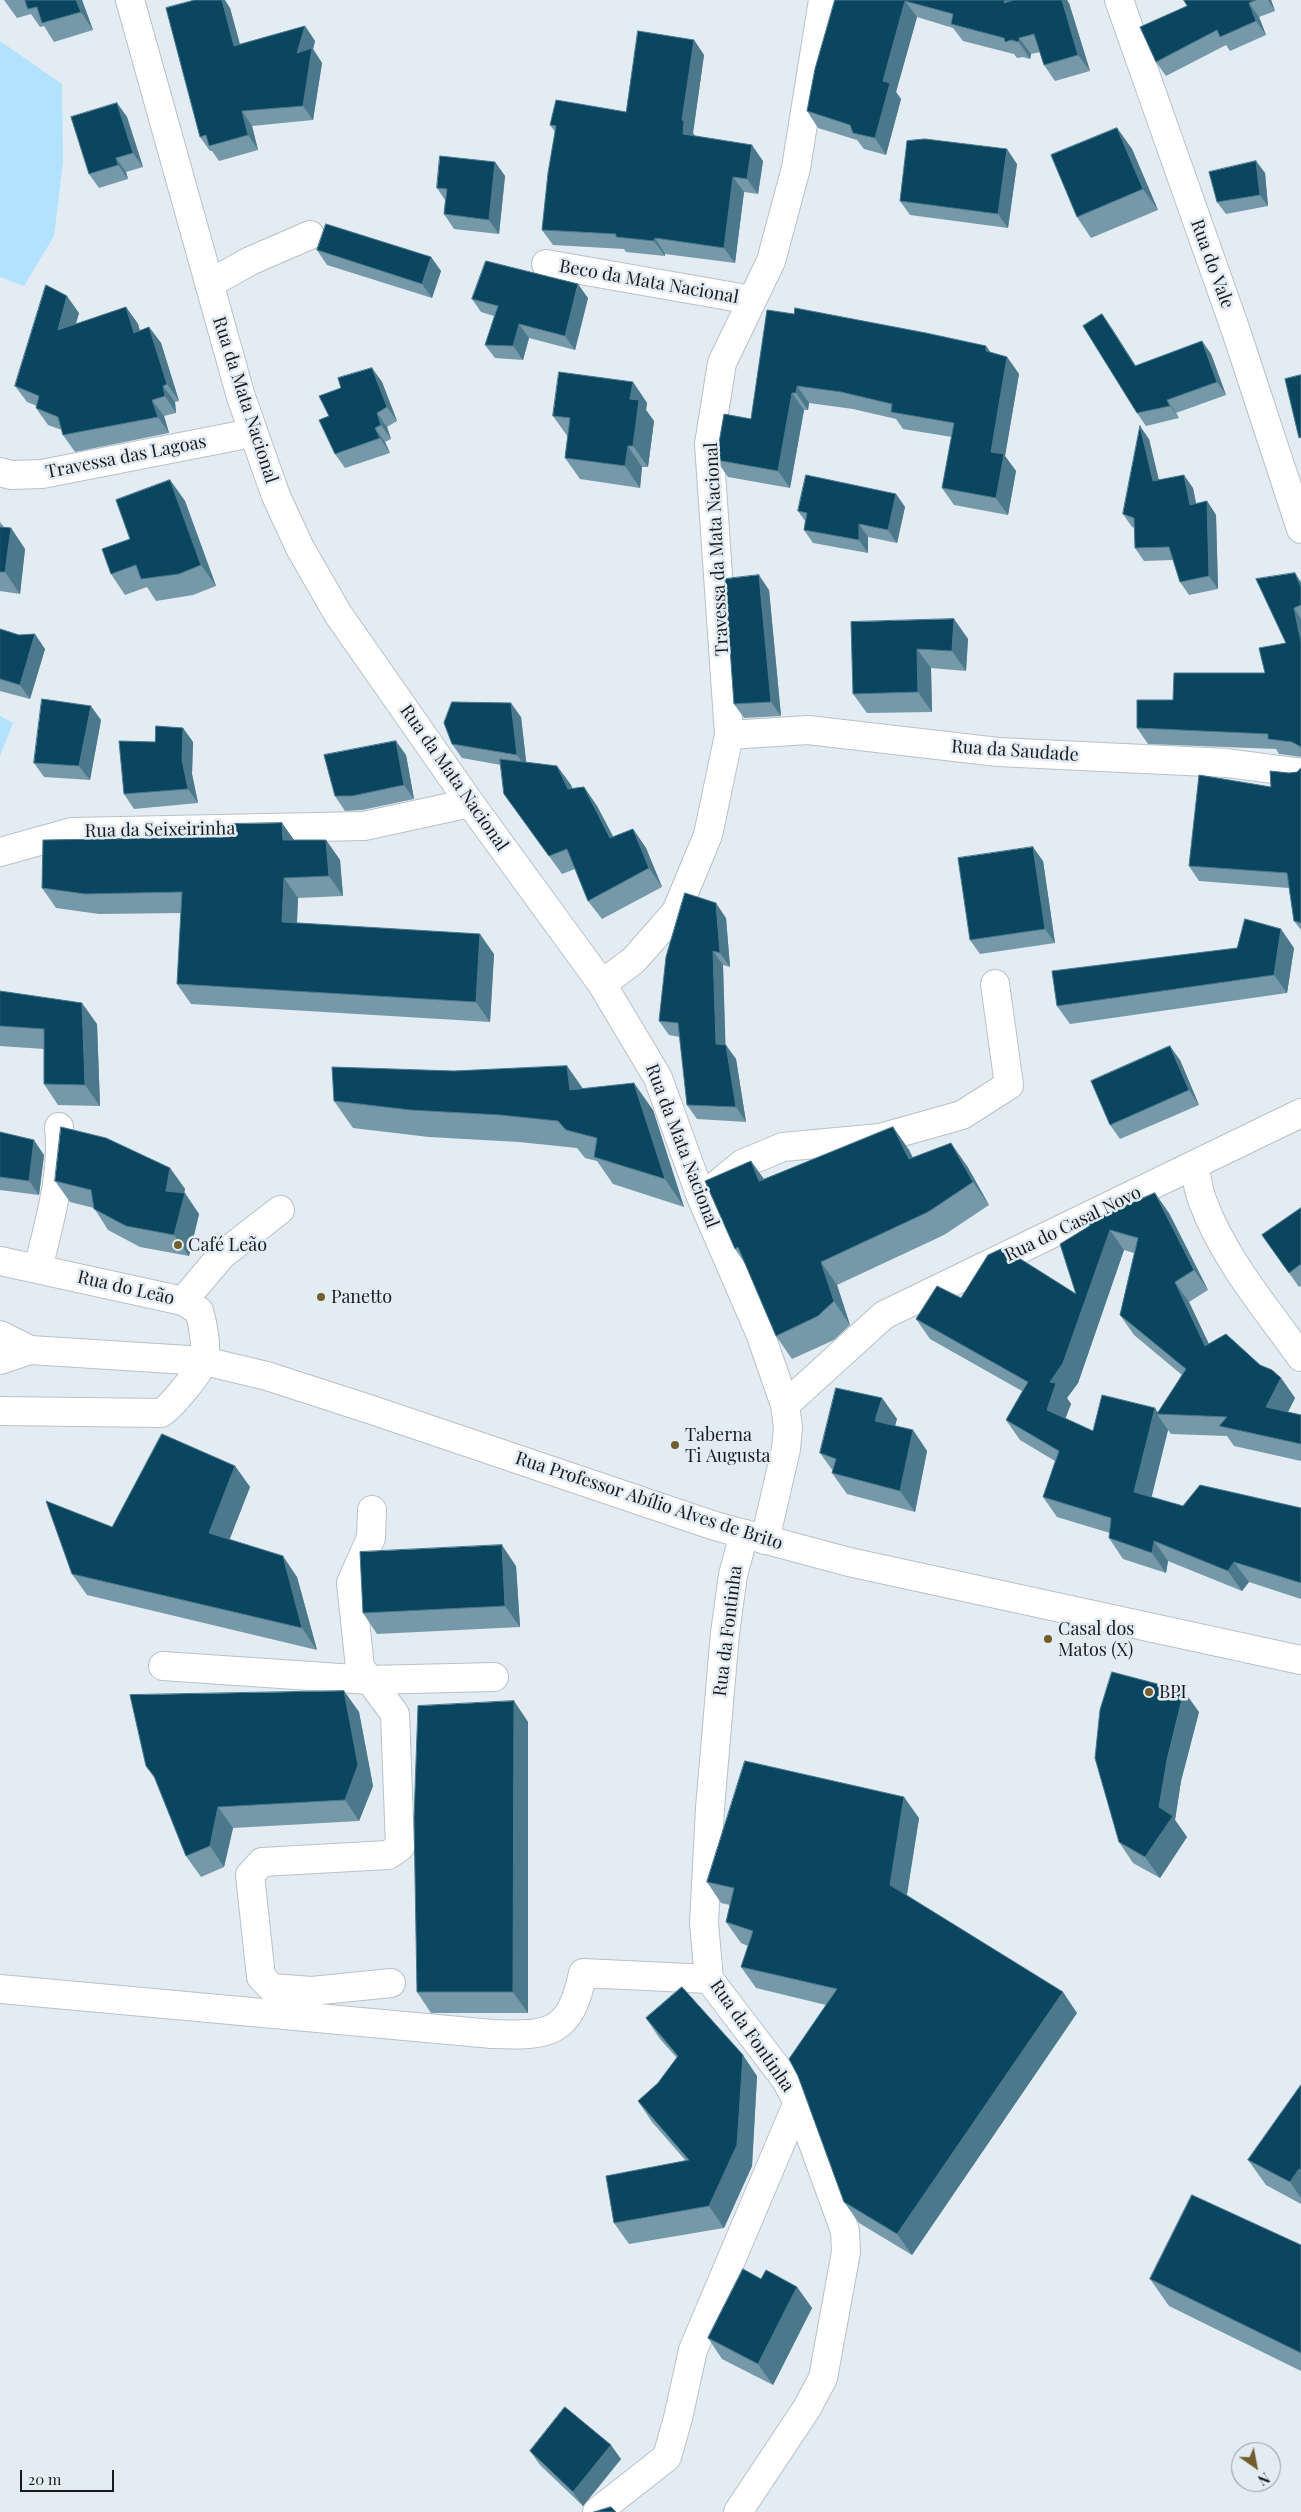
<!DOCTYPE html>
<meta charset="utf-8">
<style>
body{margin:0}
#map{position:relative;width:1301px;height:2512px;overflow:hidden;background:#e2ecf2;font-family:"Playfair Display",serif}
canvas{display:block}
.north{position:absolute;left:1231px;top:2442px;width:50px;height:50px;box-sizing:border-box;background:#e2ecf2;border:1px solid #91989d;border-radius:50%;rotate:147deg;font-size:14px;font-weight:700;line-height:20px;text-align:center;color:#181b1d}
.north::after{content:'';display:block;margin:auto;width:18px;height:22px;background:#735d2c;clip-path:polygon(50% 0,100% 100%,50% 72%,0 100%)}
.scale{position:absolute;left:20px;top:2470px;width:94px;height:22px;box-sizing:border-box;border:2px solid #181b1d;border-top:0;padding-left:6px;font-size:15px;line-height:18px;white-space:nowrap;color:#181b1d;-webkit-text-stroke:4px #e2ecf2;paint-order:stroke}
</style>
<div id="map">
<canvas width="1301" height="2512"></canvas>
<div class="north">N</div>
<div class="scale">20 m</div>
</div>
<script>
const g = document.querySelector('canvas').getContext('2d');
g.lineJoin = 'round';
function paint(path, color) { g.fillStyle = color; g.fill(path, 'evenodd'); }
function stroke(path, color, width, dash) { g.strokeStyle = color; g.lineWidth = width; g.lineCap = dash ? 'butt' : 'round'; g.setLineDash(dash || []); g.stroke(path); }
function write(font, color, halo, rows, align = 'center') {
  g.font = font + ' "Playfair Display",serif'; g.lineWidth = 5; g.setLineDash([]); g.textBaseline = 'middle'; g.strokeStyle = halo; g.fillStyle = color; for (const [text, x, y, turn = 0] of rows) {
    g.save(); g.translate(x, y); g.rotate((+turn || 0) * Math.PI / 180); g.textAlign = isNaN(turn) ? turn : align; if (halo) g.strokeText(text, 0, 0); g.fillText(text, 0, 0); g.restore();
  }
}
paint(new Path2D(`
 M0,41L62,84L63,162L54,236L24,286L0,277Z
 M0,716L13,723L0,756Z`), '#b3e2ff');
const minor = new Path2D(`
 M130,0L241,397L276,496L300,548L338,614L470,803L602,984L658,1078L701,1197L760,1333L785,1405L788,1427L786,1449L765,1540
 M1119,0L1236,331L1301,529
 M546,264L752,300
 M209,284L250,261L310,235
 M0,472L11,475L42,474L252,433
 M729,735L808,730L998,752L1227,763L1301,773
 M0,852L72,832L364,826L470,803
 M602,984L634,960L676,912L708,835L729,735L709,444L722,363L771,261L796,168L823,0
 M1194,1165C1197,1177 1198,1191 1203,1202C1224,1259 1266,1308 1301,1357
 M712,1189L742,1164L783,1147L880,1138L962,1115L1009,1085L995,984
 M0,1261L183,1301L199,1311C203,1324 208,1350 203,1362C198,1374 172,1406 161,1413L0,1411
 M38,1269C49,1222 64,1175 59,1127
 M183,1301L222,1255L280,1210
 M785,1405L884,1315L1301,1113
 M372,1510L371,1538L351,1583L360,1667L395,1714L400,1847L388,1855L262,1862L250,1875L261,1977L272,1988L312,1991L391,1983
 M163,1666L369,1680L494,1677
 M0,1989L492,2034C549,2036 570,2035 583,1973L709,1979
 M597,2512L667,2457L678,2418L693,2350L798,2102L786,2080L709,1979L704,1923L710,1808L725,1633L733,1575L744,1534
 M738,2512L807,2408L823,2378L846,2252L845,2231L798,2102`);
const major = new Path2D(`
 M0,1335L30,1350L204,1361L267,1376L372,1410L715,1526L849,1562L1301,1660
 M0,1360L30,1350`);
stroke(minor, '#b8c1c7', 30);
stroke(major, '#b8c1c7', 30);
stroke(minor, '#fff', 28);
stroke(major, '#fff', 28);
paint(new Path2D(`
 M4,0H82L93,30L54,42L44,26L40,27L31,14L17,18Z
 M835,0L1069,3L1090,71L1055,81L1044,65L1040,52L1031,54L1030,59L1023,57L1017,58L1014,54L963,41L953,28L917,17L896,92L901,99L886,155L864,149L857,140L818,128L807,111Z
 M1184,0H1271L1275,11L1259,17L1266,35L1230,51L1226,45L1166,76L1156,62L1187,6Z
 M230,8L240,44L305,26L315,41L313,49L322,63L313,120L252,126L258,150L219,161L212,151H210L200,137Z
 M694,40L704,55L693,133L695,136L763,161L758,194L744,192L735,263L665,254V256L626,252L624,249L553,245L542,230L555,132L550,125L626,112Z
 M117,103L127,117L143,167L126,172L128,179L99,188L89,174Z
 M1117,128L1132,149L1158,210L1091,238L1077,217Z
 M1256,161L1265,173L1268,206L1226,214L1217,202Z
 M495,162L505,176L499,234L454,229L444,214L445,200L437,188Z
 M1017,164L1008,228L910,215L900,201Z
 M317,250L431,257L441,271L432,298L327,265Z
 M588,298L575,350L529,338L523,360L495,358L485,345L494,316L481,312L472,299Z
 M126,307L138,324L140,331L149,327L161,343L179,401L175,402L176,413L164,416L169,433L75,452L63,435L62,430L48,425L36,408L37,406L27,402L15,386L79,313L76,324Z
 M767,310L986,346L991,353L1007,357L1019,374L1005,456L1016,471L1008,515L954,505L942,488L952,437L903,429L896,419L853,409L809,403L808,410H804L790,488L728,477L716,460L751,419Z
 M1111,327L1136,366L1202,341L1211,354L1226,395L1176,413L1179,418L1146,426L1137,413Z
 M372,368L382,382L397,421L387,427L391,439L385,442L390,453L345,468L335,454L329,416L341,388Z
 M633,382L647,403L646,410L654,421L648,467H642L640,488L580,479L565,458L568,437L553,416Z
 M1149,439L1159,480L1193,488L1196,504L1207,501L1216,515L1218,589L1189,595L1180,582L1173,560L1144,561L1135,548V528L1132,527L1123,514Z
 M170,480L185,501L216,586L193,595L156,601L147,587L125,595L111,574L130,539Z
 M896,494L905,507L897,543L868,537V553L813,543L804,530L805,521L798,511Z
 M0,522L4,527L11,528L25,549L20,594L0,591Z
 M1256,579L1301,582V757L1279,754L1276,749L1148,744L1137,728L1173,700L1265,673L1286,643Z
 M769,590L781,716L744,718L734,704Z
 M954,619L968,639L966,671L931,668L932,712L867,713L853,694Z
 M0,629L45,649L30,699L0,691Z
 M521,717L526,762L557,766L571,785L572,789L584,787L597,806L613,837L633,829L646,848L662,887L602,919L588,901L575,869L562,874L504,794L501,765L462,758L452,744Z
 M101,720L90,780L44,777L34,763Z
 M183,728L193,742L192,774L198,803L134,809L124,794L155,742Z
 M406,755L414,799L362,810L345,811L335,796Z
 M1301,768V930L1294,921L1289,888L1199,881L1189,866L1271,787L1289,773L1297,772Z
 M282,823L294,840H326L340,860L343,896L298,898L297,923L494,954L490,1022L191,1004L177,984L181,913L99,914L56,908L42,888L229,837Z
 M1043,861L1055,943L980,954L970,940Z
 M726,918L730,967L723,965L725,1045L736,1059L746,1122L697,1119L687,1105L680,1037L669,1035L659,1021Z
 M1294,948L1287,993L1070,1024L1057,1006Z
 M0,991L97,1024L100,1106L58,1105L44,1084V1049L0,1046Z
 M1180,1060L1199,1105L1120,1139L1110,1125Z
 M567,1066L583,1089L653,1110L684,1207L613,1184L597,1161L585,1158L577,1148L519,1142L429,1137L353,1128L334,1101L454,1071Z
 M893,1127L909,1150L913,1158L967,1166L989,1205L944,1235L837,1285L850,1325L834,1340L792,1359L776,1336L746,1265L735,1249L751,1161L764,1179Z
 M0,1132L44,1155L39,1195L0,1190Z
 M170,1168L185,1189L184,1193L199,1214L189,1256L140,1247L108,1230L94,1208L70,1202L55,1181Z
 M1301,1208V1286L1299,1287L1262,1235Z
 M1169,1213L1208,1290L1189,1302L1209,1344L1260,1365L1281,1378L1295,1398L1288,1412L1301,1415V1461L1234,1446L1227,1436L1171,1434L1168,1430L1151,1497L1183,1506L1301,1508V1599L1249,1582L1242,1591L1168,1561L1166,1573L1123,1559L1109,1538L1110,1533L1057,1517L1043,1497L1055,1461L1020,1440L1006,1420L1022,1391L930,1339L916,1319L961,1298L1076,1294L1089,1226L1086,1223ZM1124,1250L1134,1253L1120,1315L1134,1335L1182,1375L1158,1412L1093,1431L1065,1418L1071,1404L1067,1398L1078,1383Z
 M882,1398L897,1419L895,1426L913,1430L927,1451L915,1512L847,1494L832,1473L833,1471L820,1453Z
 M235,1466L250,1487L229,1539L297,1577L317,1650L87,1595L72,1574L112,1527Z
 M516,1566L520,1627L377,1634L363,1613Z
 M344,1691L359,1712L373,1786L359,1821L233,1828L224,1867L201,1877L186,1856L155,1779L146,1766Z
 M514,1701L528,1722V2013H431L417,1992Z
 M1199,1712L1181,1781L1175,1820L1187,1837L1160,1878L1133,1863L1119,1842Z
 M919,1818L907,1895L1077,2013L912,2255L859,2223L844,2202L826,2005L756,1988L741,1967L748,1946L741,1943L726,1922L730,1905L721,1903L707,1882Z
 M646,2018L757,2076L752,2166L724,2228L629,2244L614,2223L686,2161L652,2122L638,2101L658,2083L677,2058L660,2039Z
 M1301,2085V2204L1266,2185L1248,2160Z
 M1301,2245V2371L1169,2306L1150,2279Z
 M761,2279L797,2287L812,2308L773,2385L722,2359L708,2338Z
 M530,2451L621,2459L583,2506L540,2465Z`), '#7699aa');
paint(new Path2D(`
 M76,0H82L93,30L81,12Z
 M222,0H225L230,8L244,60L234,46Z
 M1005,0H1021L1004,3Z
 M1062,0H1067L1069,3L1090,71L1078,55Z
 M1268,0H1271L1275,11Z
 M905,1L917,17L896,92L901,99L886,155L875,138L883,81Z
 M1249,3L1259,17L1266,35L1256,21Z
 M305,26L315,41L313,49L322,63L313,120L303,106L297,53Z
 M1019,38L1031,54L1030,59L1019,42Z
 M694,40L704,55L693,133L695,136L683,134L682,120Z
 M117,103L127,117L143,167L133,153Z
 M242,111L252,126L258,150L248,135Z
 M1117,128L1132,149L1158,210L1143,189Z
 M752,145L763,161L758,194L747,179Z
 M1007,149L1017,164L1008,228L998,214Z
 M116,158L126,172L128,179L118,165Z
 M1256,161L1265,173L1268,206L1260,195Z
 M495,162L505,176L499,234L489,220Z
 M733,177L744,192L735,263L724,248Z
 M655,238L665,254V256L654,241Z
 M431,257L441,271L432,298L422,284Z
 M578,284L588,298L575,350L565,336Z
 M67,296L79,313L69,347L58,330Z
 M126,307L138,324L145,350L134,333Z
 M1102,314L1111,327L1144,379L1135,366Z
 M519,324L529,338L523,360L513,346Z
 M149,327L161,343L179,401L167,384Z
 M1202,341L1211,354L1226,395L1217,382Z
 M986,346L998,363L986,351Z
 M1007,357L1019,374L1005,456L1016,471L1008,515L996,498L991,452Z
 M372,368L382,382L397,421L387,407Z
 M633,382L647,403L646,410L654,421L648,467L633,446L630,399Z
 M163,386L175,402L176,413L165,396Z
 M797,386L809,403L808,410L796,393Z
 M792,393L804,410L790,488L778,471Z
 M152,400L164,416L169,433L158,417Z
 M1167,400L1176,413L1179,418L1170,406Z
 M377,413L387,427L391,439L381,425Z
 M1140,426L1149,439L1162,494L1153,481Z
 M375,428L385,442L390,453L380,438Z
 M628,446L642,467L640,488L625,466Z
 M1184,475L1193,488L1199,518L1190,505Z
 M170,480L185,501L216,586L201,565Z
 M896,494L905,507L897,543L888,530Z
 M1207,501L1216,515L1218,589L1209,576Z
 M859,524L868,537V553L859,540Z
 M11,528L25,549L20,594L5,572Z
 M1295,573L1301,582V587Z
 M759,575L769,590L781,716L771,702Z
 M1294,608L1301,619V642Z
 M954,619L968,639L966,671L952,651Z
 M35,634L45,649L30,699L20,685Z
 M917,649L931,668L932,712L918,692Z
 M511,703L521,717L527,769L517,755Z
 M91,706L101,720L90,780L79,766Z
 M183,728L193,742L192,774L198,803L188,789L182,760Z
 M396,741L406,755L414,799L404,785Z
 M557,766L571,785L581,808L568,789Z
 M584,787L597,806L624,857L610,838Z
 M282,823L296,843L283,840Z
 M633,829L646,848L662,887L649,868Z
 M326,840L340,860L343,896L329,876Z
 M1033,847L1043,861L1055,943L1045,929Z
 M284,878L298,898L296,942L282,922Z
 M716,903L726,918L730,967L720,953Z
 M1281,929L1294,948L1287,993L1274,975Z
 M480,934L494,954L490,1022L476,1002Z
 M713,951L723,965L726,1059L716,1044Z
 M82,1003L97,1024L100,1106L85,1085Z
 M726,1045L736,1059L746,1122L736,1107Z
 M1170,1046L1180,1060L1199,1105L1189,1090Z
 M567,1066L586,1093L570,1090Z
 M634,1083L653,1110L684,1207L665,1179Z
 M893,1127L909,1150L925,1182L909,1159Z
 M34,1140L44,1155L39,1195L29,1181Z
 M951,1143L967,1166L989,1205L973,1182Z
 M751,1161L767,1184L759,1181Z
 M170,1168L185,1189L182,1204L185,1193L199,1214L189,1256L174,1235L166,1191Z
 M1155,1193L1169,1213L1208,1290L1194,1270Z
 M1110,1230L1124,1250L1078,1383L1067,1398L1071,1404L1061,1430L1047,1410L1050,1382Z
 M821,1262L837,1285L850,1325L834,1301Z
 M1175,1282L1189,1302L1219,1366L1205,1346Z
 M1281,1378L1295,1398L1280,1427L1266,1407Z
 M882,1398L897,1419L890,1442L875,1421Z
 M1155,1408L1159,1414H1157L1168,1430L1148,1512L1134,1492Z
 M913,1430L927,1451L915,1512L900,1491Z
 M235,1466L250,1487L224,1554L209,1533Z
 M1154,1541L1168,1561L1166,1573L1152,1553Z
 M502,1545L516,1566L520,1627L505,1606Z
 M283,1556L297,1577L317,1650L302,1628Z
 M1234,1562L1249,1582L1242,1591L1228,1571Z
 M344,1691L359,1712L373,1786L359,1821L345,1800Z
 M1184,1691L1199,1712L1181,1781L1175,1820L1187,1837L1160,1878L1145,1857L1159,1807L1167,1760Z
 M514,1701L528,1722V2013L513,1992Z
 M904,1797L919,1818L905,1906L890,1885Z
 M218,1807L233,1828L224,1867L210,1846Z
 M1063,1992L1077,2013L912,2255L897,2234Z
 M743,2055L757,2076L752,2166L724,2228L709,2206Z
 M1299,2169L1301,2172V2198L1290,2182Z
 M797,2287L812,2308L773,2385L758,2364Z
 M611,2445L621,2459L583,2506L573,2492Z`), '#4c788c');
const building = new Path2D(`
 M25,0H76L81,12L42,23L37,7L28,9Z
 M195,0H222L234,46L305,26L297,53L312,48L303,106L242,111L248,135L209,146L206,135L200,137L166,8Z
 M835,0H1005L1004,3L1014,0H1062L1078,55L1044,65L1034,34L1019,38V42L1011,40L1005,42L1004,38L951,24L953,14L905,1L883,81L890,83L875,138L853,133L850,125L807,111L815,69Z
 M1184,0H1256L1249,3L1256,21L1220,37L1217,30L1156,62L1140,27L1187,6Z
 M638,31L694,40L682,120L684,121L683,134L752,145L747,179L733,177L724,248L655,238L654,241L616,237V234L542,230L548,173L556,126L550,125L556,100L626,112Z
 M117,103L133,153L116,158L118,165L89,174L71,117Z
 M1117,128L1143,189L1077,217L1051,155Z
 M925,139L1007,149L998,214L900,201L907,141Z
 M440,156L495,162L489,220L444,214L447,189L437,188Z
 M1256,161L1260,195L1217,202L1209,172Z
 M326,224L431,257L422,284L317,250Z
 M486,261L578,284L565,336L519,324L513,346L485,345L498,306L472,299Z
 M46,285L67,296L58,330L126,307L134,333L149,327L167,384L163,386L165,396L152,400L158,417L63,435L58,417L36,408L39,396L15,386Z
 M795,308L926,333L986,346V351L1007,357L991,452L1004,454L996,498L942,488L954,423L891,412L892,404L841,392L797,386L796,393H792L778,471L716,460L724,414L751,419L767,310L794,314Z
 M1102,314L1135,366L1202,341L1217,382L1167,400L1170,406L1137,413L1083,326Z
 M372,368L387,407L377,413L381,425L375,428L380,438L335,454L319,420L329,416L319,396L341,388L338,378Z
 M559,372L633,382L630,399L639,400L633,446H628L625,466L565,458L570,418L553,416Z
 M1301,375V437L1299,438L1285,379Z
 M1140,426L1153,481L1184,475L1190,505L1207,501L1209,576L1180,582L1169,547L1135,548L1134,518L1123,514Z
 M806,475L896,494L888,530L859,524V540L804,530L807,513L798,511Z
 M170,480L201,565L179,574L141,579L136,565L111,574L102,549L130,539L116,500Z
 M0,527L11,528L5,572H0Z
 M1295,573L1301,587V605L1294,608L1301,642V747L1292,742L1268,739V734L1137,728V700H1173L1174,673H1265L1259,648L1286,643L1256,579Z
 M759,575L771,702L734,704L725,579Z
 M954,619L952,651L917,649L918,692L853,694L851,622Z
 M0,629L19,635L35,634L20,685L0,679Z
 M42,699L91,706L79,766L34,763Z
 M452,702L511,703L517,755L452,744L444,723Z
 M156,726L183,728L182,760L188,789L124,794L119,741L155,742Z
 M396,741L404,785L352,796H335L324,755Z
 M500,759L557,766L568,789L584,787L610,838L633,829L649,868L588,901L567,849L549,856L504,794Z
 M1301,768V923L1294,921L1287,873L1189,866L1199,775L1271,787L1270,771L1289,773L1297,772Z
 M282,823L283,840H326L329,876L284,878L282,922L480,934L476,1002L177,984L182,892L85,894L42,888L43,840L229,837V824Z
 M1033,847L1045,929L970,940L958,858Z
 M685,893L716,903L720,953L713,951L716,1044L726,1045L736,1107L687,1105L678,1023L659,1021L666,957Z
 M1245,919L1281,929L1274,975L1057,1006L1052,971L1237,948Z
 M0,991L82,1003L85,1085L44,1084V1029L0,1026Z
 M1170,1046L1189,1090L1110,1125L1091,1081Z
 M567,1066L570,1090L634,1083L665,1179L594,1157L597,1138L566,1130L558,1121L500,1115L410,1110L334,1101L332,1067L454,1071Z
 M61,1127L106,1138L170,1168L166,1191L185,1193L174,1235L126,1226L94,1209L91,1190L55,1181Z
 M893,1127L909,1159L951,1143L973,1182L928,1212L821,1262L834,1301L818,1316L776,1336L738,1247L735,1249L705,1181L751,1161L759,1181Z
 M0,1132L34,1140L29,1181L0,1177Z
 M1155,1193L1194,1270L1175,1282L1205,1346L1226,1334L1260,1365L1272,1370L1281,1378L1266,1407L1301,1415V1444L1219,1426L1227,1417L1157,1414L1186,1369L1120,1315L1138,1238L1110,1230L1063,1363L1050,1382L1056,1383L1047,1410L1093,1431L1102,1395L1155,1408L1134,1492L1183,1506L1200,1485L1301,1508V1583L1234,1562L1228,1571L1154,1541L1152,1553L1109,1538L1111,1518L1043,1497L1059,1451L1006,1420L1028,1382L916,1319L937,1286L961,1298L988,1255L1003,1248L1076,1294L1060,1244L1091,1225L1086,1223Z
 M1301,1208V1264L1289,1273L1262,1235Z
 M836,1388L882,1398L875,1421L913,1430L900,1491L832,1473L836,1459L820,1453Z
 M162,1434L235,1466L209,1533L283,1556L302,1628L72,1574L46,1501L112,1527Z
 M502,1545L505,1606L363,1613L360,1552Z
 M1112,1672L1184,1691L1167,1760L1159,1807L1173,1816L1145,1857L1119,1842L1095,1758L1100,1710Z
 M344,1691L358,1765L345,1800L218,1807L210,1846L186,1856L154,1776L146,1766L130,1695Z
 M514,1701L513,1992H417L414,1818L418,1706Z
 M745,1761L904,1797L890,1885L1063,1992L897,2234L844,2202L798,2076L789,2059L837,1989L741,1967L753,1931L726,1922L734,1888L707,1882Z
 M682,1987L743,2055L737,2145L709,2206L614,2223L606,2176L689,2160L638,2101L658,2083L678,2056L646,2018Z
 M1301,2085V2170L1299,2169L1290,2182L1248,2160Z
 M1192,2195L1301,2245V2353L1150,2279Z
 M743,2269L761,2279L766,2270L797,2287L758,2364L708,2338Z
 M565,2407L611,2445L573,2492L530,2451Z
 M611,2507L616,2512H594Z`);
paint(building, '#0b4661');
stroke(building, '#4c788c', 1);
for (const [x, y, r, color] of [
 [178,1245,5,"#735d2c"],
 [321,1297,5,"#735d2c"],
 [675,1445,5,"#735d2c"],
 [1048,1639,5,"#735d2c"],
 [1149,1692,5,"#735d2c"]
]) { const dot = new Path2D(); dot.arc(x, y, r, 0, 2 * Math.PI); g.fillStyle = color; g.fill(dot); stroke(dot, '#e2ecf2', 2); }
write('18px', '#181b1d', '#e2ecf2', [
 ["Rua do Vale",1212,264,70],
 ["Beco da Mata Nacional",649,282,10],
 ["Rua da Mata Nacional",245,400,72],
 ["Travessa das Lagoas",126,457,-11],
 ["Travessa da Mata Nacional",717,549,-93],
 ["Rua da Saudade",1015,751,4],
 ["Rua da Mata Nacional",454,778,55],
 ["Rua da Seixeirinha",160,830,-1],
 ["Rua da Mata Nacional",682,1146,69],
 ["Rua do Casal Novo",1073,1224,-26],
 ["Rua do Leão",126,1288,13],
 ["Rua Professor Abílio Alves de Brito",649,1501,18],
 ["Rua da Fontinha",728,1631,-83],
 ["Rua da Fontinha",752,2036,55]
]);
write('18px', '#181b1d', '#e2ecf2', [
 ["Café Leão",188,1245],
 ["Panetto",331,1297],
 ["Taberna",685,1435],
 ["Ti Augusta",685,1456],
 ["Casal dos",1058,1629],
 ["Matos (X)",1058,1650],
 ["BPI",1159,1692]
], 'left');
</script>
